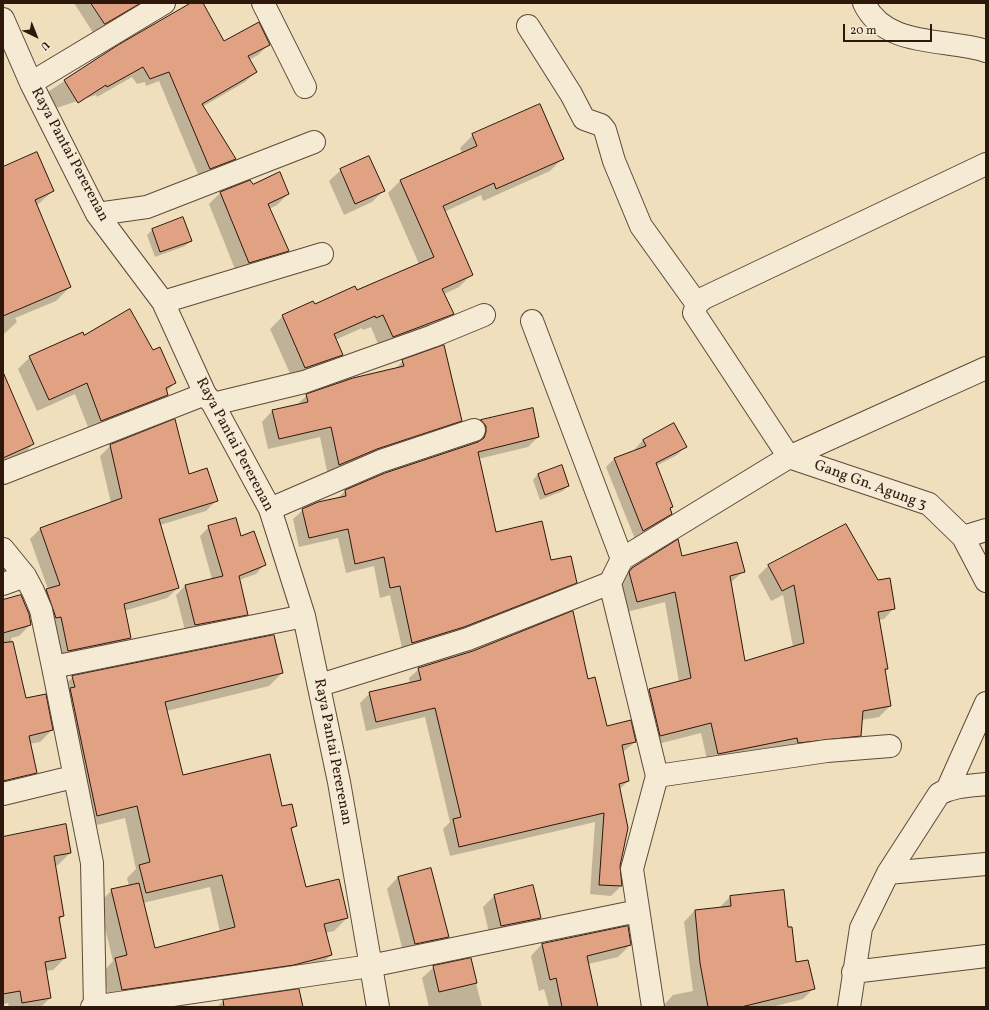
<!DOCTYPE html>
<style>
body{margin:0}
#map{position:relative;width:989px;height:1010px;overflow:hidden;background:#efdfbd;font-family:Vollkorn,serif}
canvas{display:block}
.frame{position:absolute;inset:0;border:4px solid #2e170b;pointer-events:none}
.north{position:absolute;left:16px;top:16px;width:40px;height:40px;-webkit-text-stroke:3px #f5ead4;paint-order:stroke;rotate:137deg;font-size:11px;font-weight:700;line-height:16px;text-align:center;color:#2e170b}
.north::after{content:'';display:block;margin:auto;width:14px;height:18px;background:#2e170b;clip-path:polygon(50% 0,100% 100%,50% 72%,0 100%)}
.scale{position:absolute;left:843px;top:24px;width:89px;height:18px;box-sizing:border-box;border:2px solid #2e170b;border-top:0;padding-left:5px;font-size:12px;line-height:14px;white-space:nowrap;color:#2e170b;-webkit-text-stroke:3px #f5ead4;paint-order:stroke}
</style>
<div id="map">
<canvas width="989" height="1010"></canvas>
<div class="frame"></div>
<div class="north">U</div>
<div class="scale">20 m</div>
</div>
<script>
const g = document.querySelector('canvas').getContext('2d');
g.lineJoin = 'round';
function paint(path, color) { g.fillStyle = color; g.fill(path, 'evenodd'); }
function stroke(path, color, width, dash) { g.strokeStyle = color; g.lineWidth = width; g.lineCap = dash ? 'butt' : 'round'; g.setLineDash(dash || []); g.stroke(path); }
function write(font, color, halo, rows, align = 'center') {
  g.font = font + ' Vollkorn,serif'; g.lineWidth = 3; g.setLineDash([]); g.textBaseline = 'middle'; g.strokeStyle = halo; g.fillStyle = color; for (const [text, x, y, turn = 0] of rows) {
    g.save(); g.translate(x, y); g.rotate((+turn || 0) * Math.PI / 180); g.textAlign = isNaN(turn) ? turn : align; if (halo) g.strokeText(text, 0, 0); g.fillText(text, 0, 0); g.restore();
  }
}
paint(new Path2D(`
 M74,3H137V4L127,14L94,34Z
 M193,3H202L223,42L269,44L258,55L249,60L256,72L245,82L202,107L235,159L225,169L200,179L159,81L146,86L145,82L137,84L132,77L97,97L96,95L44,112L39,101L49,91L119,46Z
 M473,135L563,158L550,171L483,201L481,195L444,212L472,274L459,287L444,294L452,314L440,327L380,349L371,327L363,330L362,328L335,340L342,355L329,367L293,380L270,329L283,316L357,291L419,264L388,193L401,180L462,153L460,148Z
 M3,168L53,191L36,206L70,287L56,301L15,318L17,322L3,335Z
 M341,170L383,191L372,202L344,215L329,181Z
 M252,186L288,194L277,205L269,209L288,251L276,262L237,274L209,204L220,193Z
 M183,219L191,241L185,246L155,257L147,235L152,230Z
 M84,337L175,383L166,392L167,395L156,406L90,432L75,394L37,411L18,369L30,357Z
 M403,361L461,420L450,431L328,476L320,437L268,449L262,422L272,411L297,405L307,395L394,370Z
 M3,412L33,444L22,456L3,463Z
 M482,421L538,437L528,447L478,459L496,534L551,561L576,582L566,592L403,652L390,595L380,598L374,566L346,573L338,538L299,547L293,519L303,510L338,498L345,491L477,443L476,436L472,431Z
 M643,440L685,447L677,455L656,466L672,507L669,509L670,514L662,522L635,539L606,467L614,459L636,451L635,449Z
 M110,446L189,475L217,500L206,511L160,525L178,588L167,598L124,611L130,638L119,648L57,661L36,600L48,589L30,539L40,529L111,503L100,456Z
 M538,474L568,486L563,491L540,500L533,480Z
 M846,525L894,608L884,619L879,620L887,668L884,671L890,706L879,717L861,720L860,735L850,746L708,764L701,733L650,746L639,701L649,690L679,682L665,602L627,612L619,584L621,580L632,569L681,557L743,572L730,583L744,662L793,647L783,595L771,601L758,576L768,566Z
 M209,527L240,537L265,564L256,574L239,580L246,614L237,624L186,634L176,595L185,586L212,579L200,536Z
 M3,602L30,625L19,636L11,638L25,699L52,730L40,742L29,744L36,773L24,784L3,790Z
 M419,669L587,680L606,727L635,742L623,752L628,781L619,790V866L621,886L611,896L590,894L595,822L450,856L443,829L450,822L425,717L366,731L360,703L370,693L410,684L409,678Z
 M282,673L269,686L166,711L182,777L282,807L296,826L291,830L305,888L347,918L334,931L325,933L331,955L318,967L109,998L103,972L113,961L99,903L112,890L129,886L127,878L136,869L125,818L85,828L60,689L73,677ZM210,887L220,932L154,950L143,903Z
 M3,838L70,853L58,865L54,866L63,916L59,921L65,958L53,970L45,971L50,998L41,1007H9L8,1003L3,1004Z
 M398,877L448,937L437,948L404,955L387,889Z
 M533,886L540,918L529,929L490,937L483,907L494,896Z
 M783,891L788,928L795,964L814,988L803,999L772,1007H662L673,995L693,991L684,922L695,910L719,908L730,897Z
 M542,944L630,945L618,957L588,964L597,1007H549L544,989L539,991L531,956Z
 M470,959L482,1007H429L422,978L434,967Z
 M299,990L302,1007H217L223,1001Z`), '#0003');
const building = new Path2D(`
 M91,3H138L139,4L105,24Z
 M191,3H203L224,41L259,22L270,45L248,56L257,72L202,104L236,159L210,169L169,72L150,79L143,67L107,87L106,85L78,103L64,80L118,45Z
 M540,104L564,159L496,189L494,183L443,206L473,275L442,289L454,314L393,337L383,315L376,318L375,316L334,334L343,355L305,368L282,315L313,301L315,304L355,286L357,290L434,257L400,180L477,146L472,134Z
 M37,152L54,191L35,200L71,287L3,316V167Z
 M369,156L385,191L355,204L340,169Z
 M280,172L289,194L268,204L289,251L249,263L220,192L250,180L253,184Z
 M183,217L192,241L160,252L152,229Z
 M130,309L153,350L160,347L176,383L166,388L168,395L101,421L87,383L49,400L29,356L83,332L84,335Z
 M444,345L462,421L377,449L339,465L331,427L279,439L272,410L308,402L306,394L353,378L404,366L402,360Z
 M3,372L34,444L3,458Z
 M533,408L539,437L478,452L496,532L542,521L551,560L571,556L577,583L464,627L412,643L400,586L390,588L384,557L355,564L348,529L309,538L302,509L318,502L346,496L345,490L385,473L478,442L484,438L486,432V426L481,420Z
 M175,419L189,474L207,468L218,501L159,519L179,588L124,604L131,638L68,651L61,617L56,618L46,589L60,585L40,528L122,498L110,445Z
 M674,423L687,447L656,463L673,507L670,508L672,514L643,531L614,458L646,446L643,440Z
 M562,465L569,486L545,495L538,474Z
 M236,518L241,536L254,531L266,565L239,576L248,615L195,625L185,585L223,576L208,526Z
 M846,524L878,580L890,578L895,609L878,612L888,669H885L891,706L863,711L861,736L798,743L797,738L718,754L711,723L660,736L649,689L691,678L675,592L637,602L629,572L632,568L678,539L682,556L737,542L745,572L730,576L745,661L804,643L794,585L782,591L768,565Z
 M21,595L29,614L31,625L3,633V600Z
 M573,611L588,679L595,677L607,726L631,720L636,742L622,745L629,781L619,784L628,828L620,866L622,886L599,885L604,813L459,847L453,819L461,817L435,708L376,722L369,692L421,680L418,668L473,651Z
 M274,635L283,673L165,702L183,775L270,754L282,806L292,804L297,826L291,828L306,887L339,879L348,918L324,924L332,955L294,965L122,990L115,958L127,955L111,889L139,883L155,948L235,927L222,875L146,893L139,865L150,862L137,806L97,816L70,688L75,687L72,676Z
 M13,642L26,698L46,694L53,730L29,736L37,773L3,781V643Z
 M66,824L71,853L54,856L64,916L59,917L66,958L45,962L51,998L22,1003L20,991L3,994V837Z
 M431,868L449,937L415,944L398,877Z
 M533,885L541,918L501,926L494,895Z
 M784,890L788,927H792L796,962L808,960L815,989L741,1007H708L700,963L695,910L731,906L730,896Z
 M628,926L631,945L587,956L598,1007H562L556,978L550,980L542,944Z
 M471,958L477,983L439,992L433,966Z
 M299,989L303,1007H224L223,1000Z`);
paint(building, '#e1a183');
stroke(building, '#2e170b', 1);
const minor = new Path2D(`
 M263,3L305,87
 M864,3C885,48 946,38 986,51
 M3,19L31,83L97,214L163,302L205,394L213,404L270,509L304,616L339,782L378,1007
 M528,26L571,94L584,119L601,125L605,130L614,161L641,226L697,304
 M31,83L164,3
 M97,214L147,207L314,142
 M163,302L322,254
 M532,321L622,559
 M213,404L304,382L433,336L484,315
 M789,457L694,313L697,304L704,298L986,164
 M789,457L929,504L963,537L986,581
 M3,473L205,394
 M270,509L381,461L474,430
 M963,537L986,530
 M3,549L25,576L33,591L41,610L53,667L92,863L95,1007
 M3,584L25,576
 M53,667L304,616
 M320,685L468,639L610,583
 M657,776L827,751L890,746
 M947,790L986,703
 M3,794L73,777
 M888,873L986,864
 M853,972L986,956
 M92,1007L370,966L638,911
 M653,1007L632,869L657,776L610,583L622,559L789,457L986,368
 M849,1007L861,928L888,873L939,794C953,786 970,786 986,784`);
stroke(minor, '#5e4938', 24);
stroke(minor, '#f5ead4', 22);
write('15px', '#2e170b', '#f5ead4', [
 ["Raya Pantai Pererenan",69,155,62],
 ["Raya Pantai Pererenan",234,445,62],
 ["Gang Gn. Agung 3",870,486,20],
 ["Raya Pantai Pererenan",332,752,79]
]);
</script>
